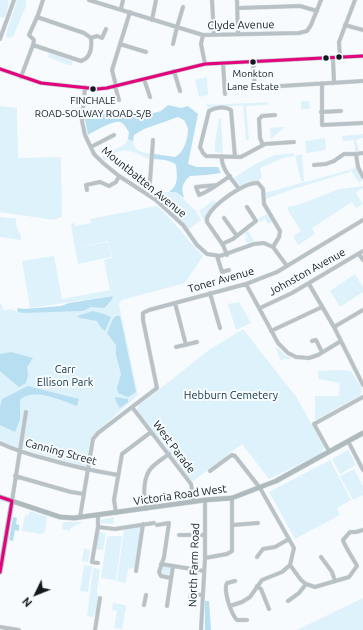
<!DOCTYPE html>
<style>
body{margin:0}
#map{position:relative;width:363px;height:630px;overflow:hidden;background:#f8fbfd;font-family:Ubuntu,sans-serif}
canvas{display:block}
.north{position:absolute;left:16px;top:574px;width:40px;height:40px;-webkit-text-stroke:3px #f7fcfe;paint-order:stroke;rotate:227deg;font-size:11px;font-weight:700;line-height:16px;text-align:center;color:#121a1f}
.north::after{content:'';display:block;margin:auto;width:14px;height:18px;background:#121a1f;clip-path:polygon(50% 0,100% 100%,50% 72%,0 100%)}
</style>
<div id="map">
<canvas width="363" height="630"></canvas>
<div class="north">N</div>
</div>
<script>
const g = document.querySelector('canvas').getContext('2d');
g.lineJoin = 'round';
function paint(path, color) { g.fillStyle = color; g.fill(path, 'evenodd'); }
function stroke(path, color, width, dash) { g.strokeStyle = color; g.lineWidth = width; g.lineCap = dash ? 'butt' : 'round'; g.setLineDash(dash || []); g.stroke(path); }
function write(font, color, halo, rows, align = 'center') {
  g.font = font + ' Ubuntu,sans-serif'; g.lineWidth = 4; g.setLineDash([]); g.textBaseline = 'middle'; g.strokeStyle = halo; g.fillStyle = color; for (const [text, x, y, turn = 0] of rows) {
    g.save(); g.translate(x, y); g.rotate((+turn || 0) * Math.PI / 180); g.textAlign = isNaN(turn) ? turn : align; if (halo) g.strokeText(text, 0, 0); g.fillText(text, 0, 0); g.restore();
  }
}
paint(new Path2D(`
 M0,0H9L6,16L2,18L0,17Z
 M17,0H26V6L13,37L7,38L6,34Z
 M49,53L73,61L71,66L48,57Z
 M207,77L208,95L199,97L195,80Z
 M301,101H309L310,109H301Z
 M268,102L267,105L246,106L249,140H246L243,105L208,108L206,104H209V105Z
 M0,106L17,108L18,158L61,157L62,217L54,220L0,212Z
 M219,119H221L223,153L215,152V142Z
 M284,127V128L271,139L270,128Z
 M363,134V138L356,140L359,151L355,152L354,140L343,141L342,136Z
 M325,138L326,150L306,153L305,141Z
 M128,139L133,141C134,151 142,152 151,154L150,160C132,151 122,144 105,161L101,157L125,144Z
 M294,153V156L283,158L260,168L262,177L258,181H251L241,186L234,178L252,166L274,155Z
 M302,154L304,181H301L295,156Z
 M356,168L362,180L359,183L350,169Z
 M349,170L350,172L293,189L266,199L265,193Z
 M363,186V188L356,193L363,204L356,208L352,202L312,228L315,234L298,245L293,236L301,231L289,212L287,207L298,205L339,189Z
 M153,192H176L196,211L201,220L189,229L152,194Z
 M214,200L216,203L210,209L205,218L206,224L199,211Z
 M157,206C175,221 187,240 203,256L185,283L122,300L119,304L138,395L92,436L90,441L86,467L13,446L0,440V302L4,311L10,309L18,312L82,311L91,307L111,301L112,296L30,308L22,261L54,256L62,299L110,290L104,260L112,258L108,241L75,248L71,225L74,222L75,226L91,223L90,219Z
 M267,214L272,222L268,224L265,219L260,222L258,219Z
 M0,217C6,217 9,219 15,218C17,222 16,224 17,228C19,233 22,234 21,240L0,237Z
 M247,231L249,232L254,241L248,244L245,239L248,237L244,233Z
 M108,242L111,257L78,264L75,248Z
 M355,274L363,287V292L340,307L330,291Z
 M239,302L251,323L236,330L228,304Z
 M243,329L297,398L324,446L322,453L269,479L242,444L192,482L137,412L138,406L209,350Z
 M278,348L284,354L292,359H284L281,361L276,349Z
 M342,370L351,371L362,389L360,396L315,420V396H339L340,383L318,379V371Z
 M348,450L356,465L340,474L332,459Z
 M330,460L351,500L337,508L340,515L295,539L269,492Z
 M354,469L363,486V495L353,500L340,476Z
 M30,511L46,516L47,522C44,526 48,532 41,534L22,531L25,515L28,516Z
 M114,517L113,524L101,523V520Z
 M63,522H83L71,528L70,531L62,529Z
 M141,527L134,568L128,569L126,583L117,581L124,530Z
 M99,532L106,533L103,550L96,549Z
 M111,536H122L116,580L101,578L107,537Z
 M84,548L90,550L88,562L82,561Z
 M84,565L92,566L88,592L80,591Z
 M163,566L170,567L169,576L162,573V568Z
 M95,568L100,569L97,592C100,600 97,611 93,617L87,616L93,569Z
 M363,598V630H297Z
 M113,603L125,605L126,607L122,629L114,628L117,611L112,610Z`), '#def2fc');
paint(new Path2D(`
 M168,105L181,108L188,106L198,114L188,164L197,167H218L221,173L206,175L190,176C182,183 181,188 184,198L176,192H169C179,185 177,176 176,165C169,159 162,160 154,159V154L175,157C184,153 188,138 188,129C187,125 185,122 184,120L178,117L144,129L134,135L133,141L128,139L129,132C126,128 124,123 120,122C113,120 95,131 88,135L85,119H97L104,114L132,111L150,114L161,111Z
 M113,296L111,301L104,308L91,307L83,311L24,313L18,312L17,310L18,308L24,309L61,306L69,303Z
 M93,311L104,314L111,317L105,331L101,328L97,321L80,318L77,316Z
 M116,316H120L136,392L128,397L118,393L117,388L121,374L116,355V345L107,333L113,319Z
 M11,352L33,358L27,367L28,375L26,383L19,387L0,371V354Z
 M28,386L79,399L77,406C63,401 33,387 20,400V419L15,432L0,425V407L2,399Z
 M115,397L128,399V402L120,408L116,402Z
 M13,517L17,518L16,524L19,525V531L15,530L13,541L9,540Z
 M205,601H209L211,630H205Z`), '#b8def1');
const minor = new Path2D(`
 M89,0L203,35L299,33L307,31L311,25L321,0
 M212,0L214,35
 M237,0L238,34
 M238,8L300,6L317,11
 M121,9L123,0
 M37,17L84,33L91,38L97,36L102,38L106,29
 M152,20L156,0
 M345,25L363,30
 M203,35L201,44L205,64
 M0,39L14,0
 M120,44L146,52
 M173,44L177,27L183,7
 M33,45L81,61C91,58 92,47 91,38
 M340,57L339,42L355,0
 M333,58L334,83
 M253,61L255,89
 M223,63L225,94
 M0,69L41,83L97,89L107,88L205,64L363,56
 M174,71L180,91
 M21,77L33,45L34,40L29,35L38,15L43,0
 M144,79L150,97
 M322,83V125L363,123
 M115,86L119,100
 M116,86L112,70L130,12
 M281,86L363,81
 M85,87L82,121L85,135L94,154L103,163L119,176L156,200L183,225L197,245L207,254L220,256L254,244L264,243L273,247L287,266
 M321,112L341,111
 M263,145L260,138L259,119L262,116L275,115
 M91,147L114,135
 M356,154L358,167L363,177
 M222,156C220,168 233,180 239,189
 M235,157L231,110C225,106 216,107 209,111L200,147L203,153L206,156L241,157L265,144L294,142
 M314,165L326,164L334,161L344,154H356L363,153
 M217,185L196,187L199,195C210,191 221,182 230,176
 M87,190L86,185L100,182L109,186L116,182L119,176
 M149,195L153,140
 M224,218L237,236
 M222,244L233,239L256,221L247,207
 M359,254L363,260
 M227,255L223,245L207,222V218C212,205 244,182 258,183L263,189L264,204L280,231L279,237L273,247
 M217,256L222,272L229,270
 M246,284L278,343L288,353L296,357L309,358L318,355L341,341
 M309,284L334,327L363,385
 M210,293L220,328
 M175,303L186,345
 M260,308L292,293L363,251
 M334,327L363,310
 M271,331L322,307
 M312,341L316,340L322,352
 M176,347L197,342
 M132,407L191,484L194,502
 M348,441L363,470
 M0,443C15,450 31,455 47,459C71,466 94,471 118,475
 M329,451L314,424L363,397
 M210,471L229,457L232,455L235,456L260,488L294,548L290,565L282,572L262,580L250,597L242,602L230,606
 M15,476L71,492L84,494
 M12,501L26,412
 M146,509C144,498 143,481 149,471C153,464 163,459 169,454
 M116,513L114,500L122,454L151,432
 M98,515V527L92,562L98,563
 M80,517L93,439L98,433L157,388L143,320V313L149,310L246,284L277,272L363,220
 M157,525L169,523L164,557L159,572L161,576L171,578
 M233,525L258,523
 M98,527L115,529L154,523
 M179,535H205
 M257,557L263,549L275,547L289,539
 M321,557L332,572L335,581
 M205,558L227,554L232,551V498
 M161,564L204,571
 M290,565L301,580L306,584L315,587L349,577L357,566C354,560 344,545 343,540L350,532H356L363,530
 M136,571L143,524
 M235,581L227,583C223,590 231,614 237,620H247
 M257,586L261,589L269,609
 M190,599L191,594L202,595
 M288,601L299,593L306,584
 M144,605L146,595
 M167,606L173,566
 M0,627L19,630
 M95,630L100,598
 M201,630L205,558V500`);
const major = new Path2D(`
 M0,497L60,517L74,518L205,500L232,498L276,481L363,433
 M0,572L12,501`);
stroke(minor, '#d4d7d9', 4.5);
stroke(major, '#d4d7d9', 5.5);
stroke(minor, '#b8c1c6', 3.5);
stroke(major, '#aebabe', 4.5);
stroke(new Path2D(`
 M0,69L41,83L97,89L107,88L205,64L363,56
 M0,497L12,501L0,572`), '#e5007d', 3);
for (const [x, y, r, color] of [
 [339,57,3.5,"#121a1f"],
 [326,58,3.5,"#121a1f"],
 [253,62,3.5,"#121a1f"],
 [93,89,3.5,"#121a1f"]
]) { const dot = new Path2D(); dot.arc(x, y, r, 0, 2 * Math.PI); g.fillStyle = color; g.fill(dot); stroke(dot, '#f7fcfe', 1.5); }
write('10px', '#121a1f', '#f7fcfe', [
 ["Monkton",253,74],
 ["Lane Estate",253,87],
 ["FINCHALE",93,101],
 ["ROAD-SOLWAY ROAD-S/B",93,114]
]);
write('11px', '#121a1f', '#f7fcfe', [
 ["Clyde Avenue",241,25,-1],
 ["Mountbatten Avenue",144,182,39],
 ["Johnston Avenue",307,272,-29],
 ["Toner Avenue",221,280,-16],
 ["West Parade",174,447,53],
 ["Canning Street",61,452,15],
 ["Victoria Road West",180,495,-8],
 ["North Farm Road",194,565,-88]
]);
write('11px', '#143442', '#f7fcfe', [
 ["Carr",65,369],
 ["Ellison Park",65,382],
 ["Hebburn Cemetery",231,395]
]);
</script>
